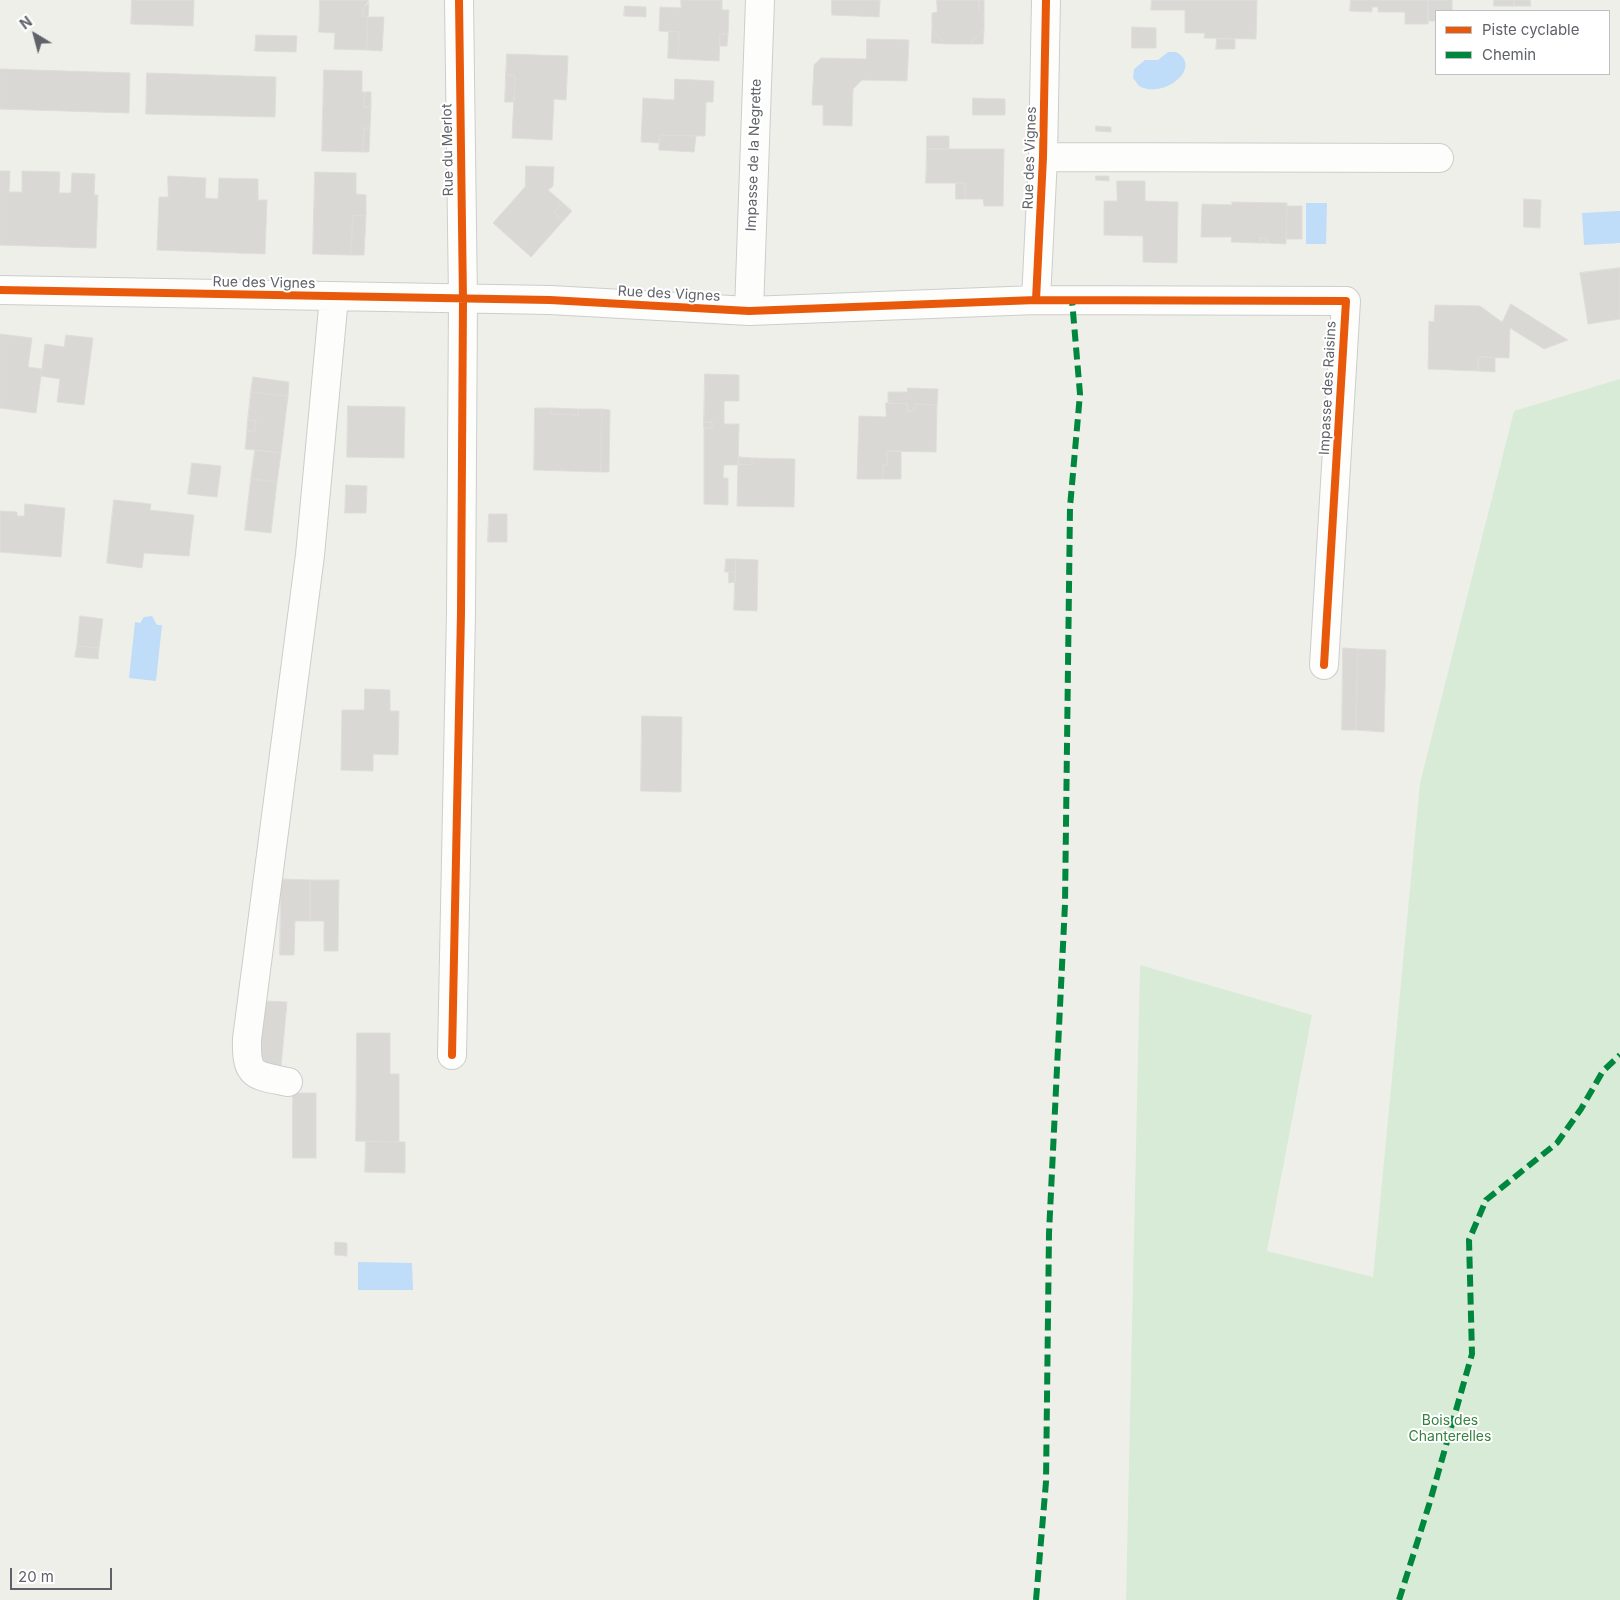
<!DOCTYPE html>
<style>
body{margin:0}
#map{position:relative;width:1620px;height:1600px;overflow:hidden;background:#efefea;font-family:Inter,sans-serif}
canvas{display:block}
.legend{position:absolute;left:1435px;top:10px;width:175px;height:65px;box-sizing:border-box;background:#fff;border:1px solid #bfc0c3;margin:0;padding:6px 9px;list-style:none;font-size:15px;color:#5f6268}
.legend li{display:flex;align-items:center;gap:10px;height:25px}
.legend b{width:25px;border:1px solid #bfc0c3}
.north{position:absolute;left:10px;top:10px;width:50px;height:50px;-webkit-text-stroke:4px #fff;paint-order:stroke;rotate:323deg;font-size:14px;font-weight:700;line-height:20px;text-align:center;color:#5f6268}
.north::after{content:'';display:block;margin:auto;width:18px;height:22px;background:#5f6268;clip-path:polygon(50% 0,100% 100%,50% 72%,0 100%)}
.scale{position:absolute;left:10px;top:1568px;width:102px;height:22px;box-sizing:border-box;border:2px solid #5f6268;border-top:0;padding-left:6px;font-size:15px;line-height:18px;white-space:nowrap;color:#5f6268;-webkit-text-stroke:4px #fff;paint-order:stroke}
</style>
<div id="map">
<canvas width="1620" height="1600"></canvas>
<ul class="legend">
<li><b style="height:6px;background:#e8590c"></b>Piste cyclable</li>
<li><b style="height:6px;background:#00873e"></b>Chemin</li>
</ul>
<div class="north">N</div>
<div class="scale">20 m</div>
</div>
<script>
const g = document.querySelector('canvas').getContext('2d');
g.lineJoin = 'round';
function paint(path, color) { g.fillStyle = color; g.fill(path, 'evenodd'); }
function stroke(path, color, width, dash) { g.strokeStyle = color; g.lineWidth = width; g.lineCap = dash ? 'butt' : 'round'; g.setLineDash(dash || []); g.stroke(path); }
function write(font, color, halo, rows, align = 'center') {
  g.font = font + ' Inter,sans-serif'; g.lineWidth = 4; g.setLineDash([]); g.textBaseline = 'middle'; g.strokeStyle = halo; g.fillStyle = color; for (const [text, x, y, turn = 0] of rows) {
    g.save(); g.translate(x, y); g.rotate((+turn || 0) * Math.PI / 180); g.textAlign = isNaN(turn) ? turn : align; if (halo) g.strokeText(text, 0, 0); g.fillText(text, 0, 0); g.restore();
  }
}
paint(new Path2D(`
 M1620,379V1600H1126L1140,965L1312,1015L1267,1251L1373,1277L1420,783L1514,411Z`), '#d8ebd7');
paint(new Path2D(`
 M1168,52H1176C1204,67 1164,100 1139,86L1133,78L1134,69L1145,60H1158Z
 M1306,203H1327L1326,244H1306Z
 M1620,211V243L1584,245L1582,213Z
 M152,616L157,625H162L156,681L129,678L135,622L140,623L144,617Z
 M358,1262L412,1263L413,1290H358Z`), '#bfdcf8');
const building = new Path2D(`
 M132,0H194L193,26L131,24Z
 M320,0H369L363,8V16L368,17L367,50L334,49L335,33L319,32Z
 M681,0H722V10H729L728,34H720L719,61L678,59L679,32L659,31L660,7L681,8Z
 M832,0H880L879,17L832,15Z
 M937,0H979V10L984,15V30L970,44H946L932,30V13L937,12Z
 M979,0H984V15L979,10Z
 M1152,0H1257L1256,39L1204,38L1205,33H1185V10H1151Z
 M1351,0H1428V24H1405V12H1378V7H1372V12L1350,11Z
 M1428,0H1452V11H1436V21H1428Z
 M1494,0H1514V6H1494Z
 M1514,0H1530L1531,6H1514Z
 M369,3L368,17L363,16V8Z
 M625,6L646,7V17L624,16Z
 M368,17H384L382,51L367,50Z
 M1132,27L1156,28V48H1132Z
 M932,30L946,44L932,43Z
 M984,30L983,44H970Z
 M669,31L679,32L678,59L668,58Z
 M720,34H728L727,46H720Z
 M256,35L297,36L296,52L255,51Z
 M867,39L909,40L907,81L862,80L853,89L852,126L823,125V105H812L814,65L821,58L866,59Z
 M1217,39H1235V49H1216Z
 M507,54L568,56L566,100L554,99L552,140L512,138L515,76L506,75Z
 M0,69L130,73L129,113L0,109Z
 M324,70L362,71V92H365L364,107H371L370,128H364L363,152L322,151Z
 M147,73L276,77L275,117L146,114Z
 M506,75L515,76L514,102H505Z
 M675,79L714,81L713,102H706L705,136L660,135L659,143L641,142L643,98L674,100Z
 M365,92H371V107H364Z
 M973,98L1005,99V115H973Z
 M1096,126L1111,127V132L1096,131Z
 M364,128H370L369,152H363Z
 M660,135L696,136L694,152L659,150Z
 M927,136H949V149H927Z
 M927,149H1004L1003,206H984L983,199H965V183H926Z
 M526,166L554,167L553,186L548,190L563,203L554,213L563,221L531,257L493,223L525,187Z
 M0,171H10L9,192H22V171L60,172L59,193H71L72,173L95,174L94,195H98L96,248L0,245Z
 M315,172L356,173V194L366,195V216L353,215L351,255L313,254Z
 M168,176L206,178L205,198L218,199L219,178L258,179V200H267L265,254L157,250L159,197H168Z
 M1096,176H1109V181L1096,180Z
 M1117,181H1145V201L1178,202L1177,263L1143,262V236L1104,235V201H1117Z
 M956,183H965V199H956Z
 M1524,199L1541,200L1540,228L1524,227Z
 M1232,202L1287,203L1286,244L1267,243V238H1260V243L1231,242L1232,237H1201L1202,204L1232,205Z
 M563,203L572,211L563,221L554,213Z
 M1287,206H1302V239H1287Z
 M353,215L366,216L364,255H351Z
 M1260,238H1267V243H1260Z
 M1620,268V319L1588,324L1580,273Z
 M1511,304L1568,340L1544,349L1510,328L1509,358L1478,357V371L1428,369L1429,321L1434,322L1435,305L1480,306L1502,322Z
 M0,334L32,338L28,367L42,369L36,413L0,408Z
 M66,335L93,338L84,405L57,402L60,379L41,376L45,344L64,347Z
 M1478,357H1495V372L1478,371Z
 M705,374L739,375V401H724V424H739L738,465H724L723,478H728V505L704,504V428H712V422H704Z
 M253,377L289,382L288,396L251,392Z
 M908,388L938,389L937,405L915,404L914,411H907V404L888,403V392H907Z
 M251,392L288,396L281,453L245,449L247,431H255L256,421L248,420Z
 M886,403L907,404V411H914L915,404L937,405L936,452L887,451V465H883V479H857L859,416L886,417Z
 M348,406L405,407L404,458L347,457Z
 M535,408H552L551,414L578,415V409H602L601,472L534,470Z
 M552,408L578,409V415L551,414Z
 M602,409L610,410L609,472H601Z
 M248,420L256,421L255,431H247Z
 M704,422H712V428H704Z
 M255,450L281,453L277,482L251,479Z
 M887,451H901V479H883V465H887Z
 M739,457L752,458V465L738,464Z
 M752,458L795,459L794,507L737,506L738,464L752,465Z
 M192,463L221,466L217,497L188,494Z
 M251,479L277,482L271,533L245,530Z
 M346,485L367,486L366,513H345Z
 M114,500L151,504L150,510L194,515L189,556L144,553L142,568L107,563Z
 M25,504L65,508L61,557L0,552V511L17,512V516H24Z
 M489,514H507V542H488Z
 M726,559H736L735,572H725Z
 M736,559L758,560L757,611L734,610Z
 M729,572H735V582L729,583Z
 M80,616L103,619L99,648L77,646Z
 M77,646L99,648L98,659L75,657Z
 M1343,648L1358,649L1356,730H1342Z
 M1358,649L1386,650L1384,732L1356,730Z
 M365,689L390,690V711H399L398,755L373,754V771L341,770L342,710H364Z
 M642,716L682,717L681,792L641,791Z
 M281,879L310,880V921H295L294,955H280Z
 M310,880H339L338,951H324V921H310Z
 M265,1001L287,1002L281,1067L258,1065Z
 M357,1033H390V1074H399V1142L356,1141Z
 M293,1093H316V1158H293Z
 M366,1141L405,1142V1173L365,1172Z
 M335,1242L347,1243V1256L335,1255Z`);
paint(building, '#d9d8d5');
stroke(building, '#deddd9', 1);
const minor = new Path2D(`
 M1043,157L1439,158
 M0,290L550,300L749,311L1036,300L1043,157L1046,0
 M1036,300L1346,301L1324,665
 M749,311L760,0
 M452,1055L461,613L463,300L459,0
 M288,1082C254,1075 246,1077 247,1039L310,555L334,297`);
stroke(minor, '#cccdcc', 30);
stroke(minor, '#fdfdfc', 28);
stroke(new Path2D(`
 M1036,1600L1046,1482L1049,1233L1065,904L1070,507L1080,394L1072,300
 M1399,1600L1429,1505L1472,1354L1469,1240L1486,1200L1557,1143L1581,1109L1603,1071L1620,1055`), '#00873e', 6, [12, 6]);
stroke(new Path2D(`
 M0,290L550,300L749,311L1036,300L1043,157L1046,0
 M1036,300L1346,301L1324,665
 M452,1055L461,613L463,300L459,0`), '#e8590c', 8);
write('14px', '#5f6268', '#fff', [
 ["Rue du Merlot",448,150,-91],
 ["Impasse de la Negrette",754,155,-88],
 ["Rue des Vignes",1030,158,-88],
 ["Rue des Vignes",264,283,1],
 ["Rue des Vignes",669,294,3],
 ["Impasse des Raisins",1328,388,-87]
]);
write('14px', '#35813e', '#fff', [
 ["Bois des",1450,1421],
 ["Chanterelles",1450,1437]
]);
</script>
